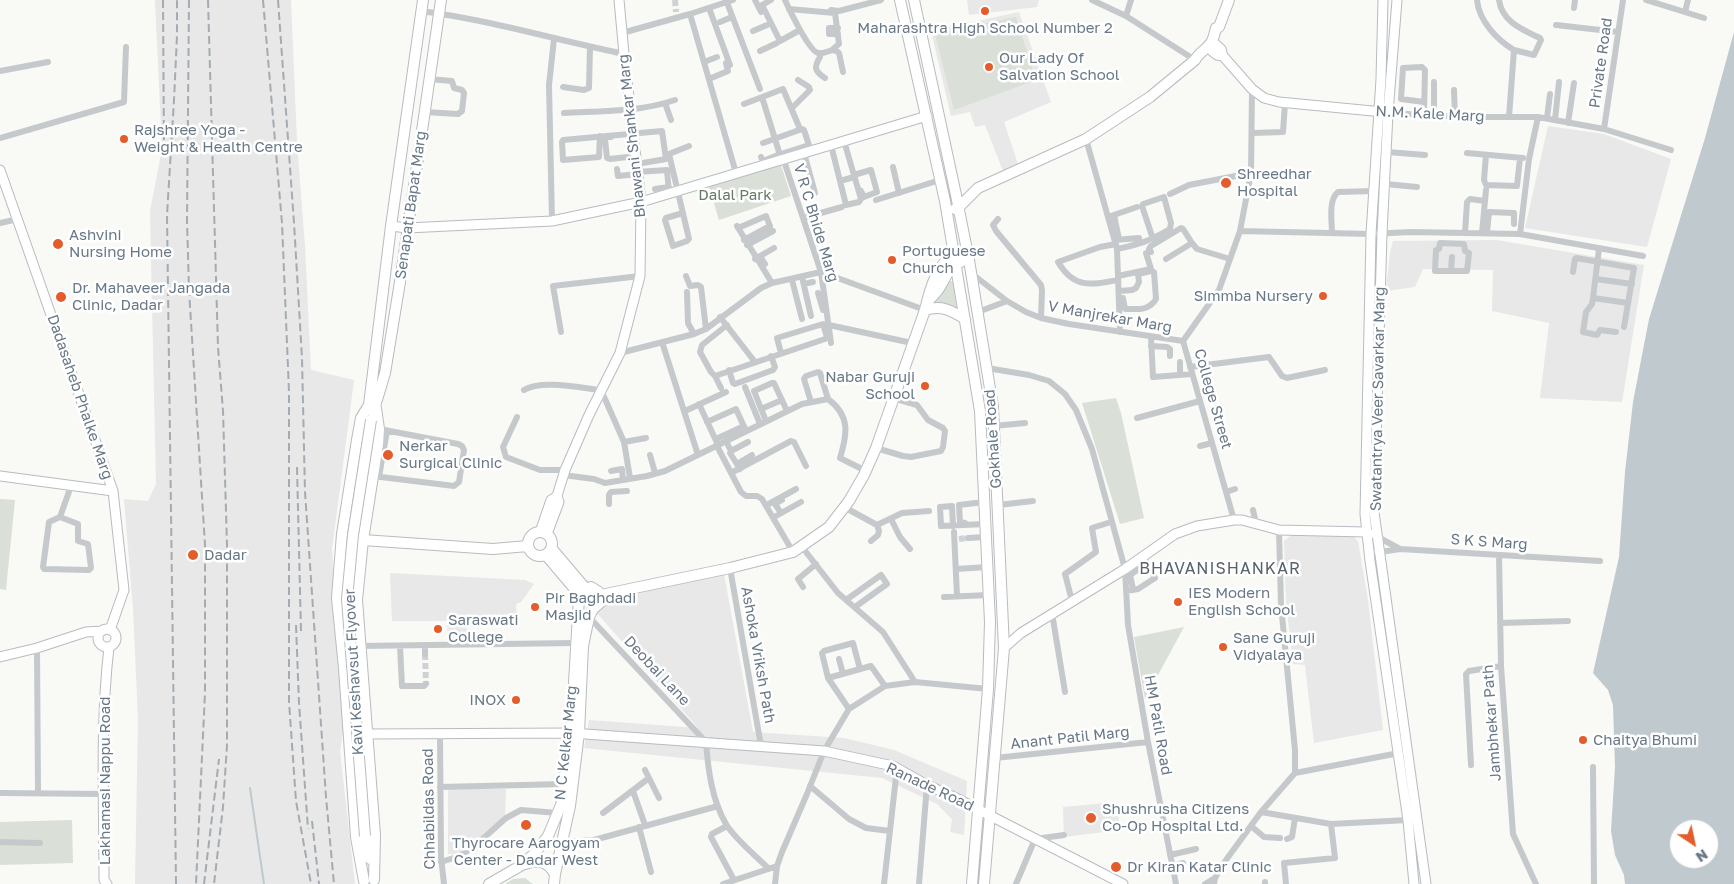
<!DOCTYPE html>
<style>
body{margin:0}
#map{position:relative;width:1734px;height:884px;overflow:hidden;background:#f9f9f6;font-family:"Golos Text",sans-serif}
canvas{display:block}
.north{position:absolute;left:1669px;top:819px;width:50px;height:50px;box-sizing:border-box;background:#fff;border:1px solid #c3c9cf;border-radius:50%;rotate:146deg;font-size:14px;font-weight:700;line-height:20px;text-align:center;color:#687887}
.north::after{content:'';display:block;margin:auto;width:18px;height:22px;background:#e45c2b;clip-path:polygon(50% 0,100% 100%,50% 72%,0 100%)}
</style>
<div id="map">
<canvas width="1734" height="884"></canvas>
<div class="north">N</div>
</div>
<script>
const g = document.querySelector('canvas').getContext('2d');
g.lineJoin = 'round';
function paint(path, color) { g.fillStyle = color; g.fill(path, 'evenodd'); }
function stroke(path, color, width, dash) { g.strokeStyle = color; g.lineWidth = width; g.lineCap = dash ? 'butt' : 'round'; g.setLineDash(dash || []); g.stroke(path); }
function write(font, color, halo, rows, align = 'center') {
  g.font = font + ' "Golos Text",sans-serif'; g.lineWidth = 5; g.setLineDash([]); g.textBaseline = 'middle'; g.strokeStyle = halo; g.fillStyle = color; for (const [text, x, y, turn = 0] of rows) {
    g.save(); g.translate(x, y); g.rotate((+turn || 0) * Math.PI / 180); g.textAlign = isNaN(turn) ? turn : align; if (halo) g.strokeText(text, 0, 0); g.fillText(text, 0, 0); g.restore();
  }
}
paint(new Path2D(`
 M155,0H291L297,143L305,247L311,370L354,380L332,549L344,725L340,751L355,884H135L138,719L133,608L124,499L148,501L156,484L150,211L162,149Z
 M967,0H1039L1037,7L969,15Z
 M1019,12L1051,102L1004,122L1018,164L1003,171L985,125L975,127L970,112L951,116L931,31Z
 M1548,126L1604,134L1671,159L1647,247L1525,228Z
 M1497,240L1644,265L1622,402L1540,398L1549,323L1492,311L1493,270L1423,269L1415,287L1386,291L1390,253L1393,241Z
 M1294,533L1352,535L1358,541L1368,600L1383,730L1314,743L1305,665L1293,664L1286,603L1284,541Z
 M390,573L525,580L534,584L521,602L516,604L517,619H467V641L448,640L447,621H392Z
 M724,574L753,732L844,738L894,750L967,781L964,835L950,832L952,819L937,804L882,778L584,748L589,720L698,728L596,612L607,600Z
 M448,789H506L505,816L461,854H448Z
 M1117,802L1120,830L1064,837L1063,807Z`), '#e7e8e7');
paint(new Path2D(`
 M1016,17L1036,80L954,110L935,34Z
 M780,162L791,196L719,220L708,184Z
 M949,281H952L953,283L957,310L932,305Z
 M1116,398L1121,413L1144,518L1120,524L1082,403Z
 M0,499L15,500L6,590L0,589Z
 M1184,627L1145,699L1134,637Z
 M72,820L73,863L0,865V822Z
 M525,878L533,884H505L513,879Z`), '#dae0d7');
paint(new Path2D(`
 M1734,32V884H1625L1624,875L1615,855L1611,831L1615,767L1613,705L1608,690L1593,673L1619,557L1625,472L1633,402L1649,319L1705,138ZM1679,829H1709V859H1679Z`), '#bfc9ce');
stroke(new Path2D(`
 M250,788L264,884`), '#bfc9ce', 2);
stroke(new Path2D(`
 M675,0L676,12
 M959,539L968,538
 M425,654L426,684`), '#ced2d5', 6, [6, 3]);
const secondary = new Path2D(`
 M1383,0L1381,79L1371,234L1365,514L1370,561L1408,820L1414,884
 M1397,0L1388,113L1382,233L1374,512L1426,884
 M1212,41L1221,49L1223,56
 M1207,47L1217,55L1223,56L1252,89L1264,98L1279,102L1383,112
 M0,170L113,491L124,590L110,630
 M391,226L407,228L552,221L641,202L927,116
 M0,476L113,491
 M540,532L551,500L557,496
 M547,534L559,502L557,496L565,470L589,415L620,353L640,276L641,202L624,54L619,0
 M98 638a9 9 0 1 1 18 0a9 9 0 1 1-18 0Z
 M1004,648L1021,633L1125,569L1175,534L1197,526L1234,520H1242L1279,530L1366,532L1370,534
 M0,657L37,648L86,632L102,631
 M367,734L571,733L824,751L893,766L927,785L954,797L1123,884
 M107,884L104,880C104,803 100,724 109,647`);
const primary = new Path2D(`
 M900,0L945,201L980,411L990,622L988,689L972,884
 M914,0L956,195L969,260L993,407L1004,648L984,884
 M955,209L959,207L978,188L1086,139L1150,97L1195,60C1199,52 1208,49 1212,41C1214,37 1215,32 1216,28L1219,27L1229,0
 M927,302C931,298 935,294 938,290C945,280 949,265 961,262
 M925,310C941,305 951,310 965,319
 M369,410V405L391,226L423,0
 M373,413L385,373L400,282L441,0
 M528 544a12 12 0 1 1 24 0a12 12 0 1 1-24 0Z
 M357,538L363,540L493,549L528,546
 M552,549L585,588
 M546,555L579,594
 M601,595L730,568L793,552L829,527L849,501L864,475L876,448L925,310C930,288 937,264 957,251
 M365,836L370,859
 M525,864C539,859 547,861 555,874
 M374,880L375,835L357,600L363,540L378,444L379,429L376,408
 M364,881L356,837L344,668L337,598L342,534L357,440L361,418L369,405
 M489,884L522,865L535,853L548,836L561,805L571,733L579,598L582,591L591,587L599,592L601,602L593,609L589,617L583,646L579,733L570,806L555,874L554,884`);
stroke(secondary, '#b7bcc1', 11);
stroke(primary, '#b8bcc0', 12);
stroke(new Path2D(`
 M726,0L760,89
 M755,0L761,12
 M771,0L762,5L780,41L800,30
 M785,0C789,9 809,51 818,53C826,55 832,46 839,53L843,72
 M1092,0L1126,16L1195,60
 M1477,0C1479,21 1497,40 1514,50L1509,117
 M1499,0C1502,22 1523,30 1540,38L1541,40L1534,55L1514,50
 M1646,0L1704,18
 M709,8L730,65
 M1574,8L1575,0
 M789,9L835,13L839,44L833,49
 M831,10L839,11L881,0
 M421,11C490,20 556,40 624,54
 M1685,12L1688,0
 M690,14L736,173
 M1126,16L1131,0
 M720,22L732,17
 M1556,25L1618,32
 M838,28H829V34H838
 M753,31L767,25
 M622,33L690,14L733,0
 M760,51L777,43
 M820,53V57C814,67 814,71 825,78
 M704,62L717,57
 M0,71L48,62
 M709,79L728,71L726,63
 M1434,82V115
 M563,87L584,90L589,88L590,47
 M1454,90L1455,116
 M762,97L779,152L782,155L821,272L831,343
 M665,103L671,120
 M744,104L783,89L800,129
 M792,108L810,90L809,87L798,80
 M425,112L458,114L462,111L464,93L462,90L454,88L452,81L429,79
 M564,113C601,111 640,112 675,100
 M1388,113L1466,117H1538L1604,129L1671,150
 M1424,115L1425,70L1422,67L1403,68L1401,99L1424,102
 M1547,118L1550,94
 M1555,120L1559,82
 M1568,123L1574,83
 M1604,129L1623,0
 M1252,133L1283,132L1285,103
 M600,136L599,157L563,160L562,142L563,140L662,131L666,159L637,164
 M611,137H606L605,139L607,158L610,159L636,156
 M0,138L124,102L126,47
 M1086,139L1117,249L1120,332
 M763,143L802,129L804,130L811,151
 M831,145L846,205L859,202L861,199L844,141
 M1387,152L1425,155
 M804,153L815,193
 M1467,153L1523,158
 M781,154L809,145
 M1486,155L1484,180L1486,185L1517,186L1520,158
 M761,157L763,161L778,155
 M893,167L899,193
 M617,169L618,176L638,174
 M637,172L667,170L669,193
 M857,174L871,170L877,192L864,197L861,191
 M840,181L854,177
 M1385,184L1417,187
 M655,189L669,187
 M1170,194L1189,185L1251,173
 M876,200L940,180
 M683,213L666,218L665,220L673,246L687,241L689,239L669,154L689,146
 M1114,215L1119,239
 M1108,217L1137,207
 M803,218L842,207
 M998,219L993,225L996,231L1041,285L1042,290L1041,318
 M552,221L549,85L554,39
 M0,223L18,219
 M737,226L772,283
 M738,228L766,216L770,226L744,240
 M1240,231L1371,234L1411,232L1520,234L1643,256
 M1332,233C1332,221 1328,200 1338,192L1374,191
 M1465,233L1467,202L1470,199L1485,201
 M1482,233L1486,190
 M1487,233L1489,212L1514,213V224
 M1520,234L1529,159L1538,117
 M1115,240L1139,238
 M1440,243L1464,244L1465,251L1469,253L1467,271H1435L1436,250L1439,249Z
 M1116,244L1100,247L1058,262C1074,289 1091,285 1118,280
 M747,245L773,231
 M1117,249C1141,244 1149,241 1170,229L1171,223L1164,197L1143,204L1142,206L1153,239
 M1599,249L1593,298L1592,304L1586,312L1583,332L1597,335L1600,330L1616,332
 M1151,252L1149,249L1151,246L1181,228L1183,229L1192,243
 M760,256L765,264
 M755,259L774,248
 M1166,259L1192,243L1197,249L1230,259
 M1451,271L1452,257
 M1573,272L1575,259L1576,258L1634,268L1624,327
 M971,273L1007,301L1026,312L1041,318L1069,324L1183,341
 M686,276L690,286L698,285L701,287L706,329
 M1118,276L1151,269L1146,253
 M802,277L811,316
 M1596,279L1632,284
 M792,280L802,319
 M808,283L813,282
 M1119,291L1132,290L1136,288L1139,282L1138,274L1151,271L1154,272L1156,299C1149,311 1138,309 1125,309L1123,298
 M687,292L688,323L694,334
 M818,293L823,310
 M1593,298L1628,303
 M978,312L1007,301
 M720,317L755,362
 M829,325L912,343
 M561,332L553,286L640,276
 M1151,337L1153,377L1192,374
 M662,342L698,455
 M1151,346L1167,347L1170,349V356
 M620,353L694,334L706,329L761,288L772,283L821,272L925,310
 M1180,362V375
 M1190,367L1269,357L1282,376L1287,378L1325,370
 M987,368L1029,375L1049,381L1065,394L1076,410L1092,449L1125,569L1128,625L1148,742L1176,884
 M729,370L733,383L735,384L773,370L775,367L771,356
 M715,376L711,372L700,352L702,345L727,325
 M745,387L760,424
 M721,388L715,376L825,339L827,337L823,324L777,338L781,353
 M524,390C541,379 581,388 601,390L624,442L630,478
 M811,402L804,379L806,376L818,372L820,373L828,399
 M699,404L718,445
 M761,409L782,400
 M685,411L726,392
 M517,417L503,447L506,457L540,470H565
 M1137,418L1200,401
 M766,421L754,391L772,383H774L787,411
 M707,422L736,409L746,431
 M994,426L1025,423
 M716,439L744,426
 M726,441L731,451L730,453L740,469
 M624,442L646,438
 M717,446L741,492L746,496H757L762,499L793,552
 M1200,446L1212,443
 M876,448L903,456L911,457L941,451L943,447L945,431L943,428L928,420L917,405L893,398
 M731,451L748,442
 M650,455L655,473
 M737,464L752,455
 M611,471L622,469L623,480
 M731,473L791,441L794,442L806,466
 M563,475L594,479L605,483L647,476L665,471L802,404L828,399C851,416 847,435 840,458L866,471
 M373,476L454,486L459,482L464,450L462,446L458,444L379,429
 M379,477L387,431
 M1226,492L1235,489
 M609,504V495L611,492L627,491
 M767,505L796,489
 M998,505L1033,501
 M844,507L877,525L879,531L878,535L871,541
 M779,510L775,504L782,500
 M1253,510L1256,524
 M776,516L801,502
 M60,517L78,524V541L88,544L91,568L89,570L44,569L43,567L49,522L60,517L71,486
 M891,519L900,537L910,549
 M1234,520L1183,341L1219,290L1240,231L1251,173L1252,89
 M965,523L960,522L959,505L984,502
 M877,525L902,513L929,511
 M953,526L952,506L940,507L941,526L985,524
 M1279,530L1281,605L1295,750V773
 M954,532L957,596
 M1378,537L1400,549L1600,561
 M968,538L986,537
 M802,547L838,593L883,632L915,682
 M1369,552H1380L1400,549
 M1499,555L1501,666L1513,834L1536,884
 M730,568L761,746
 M956,569L987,567
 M803,587L798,579L816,564
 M1133,589L1130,575L1147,563
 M1126,591L1138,589L1155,578L1143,556
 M944,597L989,595
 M846,600L881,575L887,584L855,607
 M1072,601L1065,574L1096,552L1092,528L1111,522
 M1052,613L1065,692
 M589,617L706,742C708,770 712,800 726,824C734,838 757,857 769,869
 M1500,623L1568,621
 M425,645V654
 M359,646L575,643
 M400,646L402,686H424L426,684
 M37,648L38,793
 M839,659L843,674
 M828,678L871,666L885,686
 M849,709L828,678L822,653L824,651L853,643L860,669
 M440,734L441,857L444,884
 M995,758L1148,742
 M1471,765L1466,674L1469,671L1501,666
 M1593,767L1594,884
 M645,770L659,798
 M810,786L849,819L866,828L890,831
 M440,787L564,784
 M633,791L645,825
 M0,793L104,794
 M1261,812L1331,824L1408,820
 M603,813L649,778
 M727,826L712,834L711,837L734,880
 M1251,826L1264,837L1280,838
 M639,827L651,872
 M1287,839L1292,837L1295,818
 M0,842L40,843
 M562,842L594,840L718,806
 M1170,855L1196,849
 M441,862L460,856L477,844L506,818L521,810L558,813
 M1172,866L1183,863
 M1265,882V884
 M723,884L777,866L782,852L807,794L824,751L849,709L885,686L915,682L988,689
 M775,884L777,866
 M884,884L897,768
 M919,884L927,785
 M1016,884L1035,839L1064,835
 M1205,884L1215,878
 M1214,884L1215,878L1226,860L1261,812L1295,773L1399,753
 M1286,884L1284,863L1335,858L1331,824`), '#c5c9cc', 6);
stroke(secondary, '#fff', 9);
stroke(primary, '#fff', 10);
stroke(new Path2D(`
 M163,0L164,152
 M189,0L187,220L189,290L205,545V693L196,884
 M208,0L218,347L223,411L227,545V745L223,807L214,884
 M263,0L282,223L289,392V702L296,801L311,884
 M278,0L294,223L302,358L305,492L326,797L334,884
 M297,467L301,632
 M296,625L299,703L308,829
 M312,821L319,884
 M176,884L167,215L174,100L177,36V0
 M204,884L219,759`), '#a5abb1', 2, [8, 4]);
const primaryBridge = new Path2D(`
 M365,836L347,599L353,535L371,420`);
stroke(primaryBridge, '#b8bcc0', 12, []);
stroke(primaryBridge, '#fff', 10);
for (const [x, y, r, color] of [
 [985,11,5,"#e45c2b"],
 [989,67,5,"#e45c2b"],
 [124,139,5,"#e45c2b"],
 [1226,183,6,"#e45c2b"],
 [58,244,6,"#e45c2b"],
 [892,260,5,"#e45c2b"],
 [1323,296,5,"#e45c2b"],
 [61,297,6,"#e45c2b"],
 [925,386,5,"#e45c2b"],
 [388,455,6,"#e45c2b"],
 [193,555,6,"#e45c2b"],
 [1178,602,5,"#e45c2b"],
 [535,607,5,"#e45c2b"],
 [438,629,5,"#e45c2b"],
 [1223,647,5,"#e45c2b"],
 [516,700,5,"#e45c2b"],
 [1583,740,5,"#e45c2b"],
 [1091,818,6,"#e45c2b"],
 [526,825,6,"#e45c2b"],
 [1116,867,6,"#e45c2b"]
]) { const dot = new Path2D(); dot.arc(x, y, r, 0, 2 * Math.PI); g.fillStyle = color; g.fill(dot); stroke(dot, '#fff', 2); }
write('15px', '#687887', '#fff', [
 ["Maharashtra High School Number 2",985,28,"center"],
 ["Our Lady Of",999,58],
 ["Salvation School",999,75],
 ["Rajshree Yoga -",134,130],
 ["Weight & Health Centre",134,147],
 ["Shreedhar",1237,174],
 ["Hospital",1237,191],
 ["Ashvini",69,235],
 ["Nursing Home",69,252],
 ["Portuguese",902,251],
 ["Church",902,268],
 ["Dr. Mahaveer Jangada",72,288],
 ["Clinic, Dadar",72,305],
 ["Simmba Nursery",1313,296,"right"],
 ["Nabar Guruji",915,377,"right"],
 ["School",915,394,"right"],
 ["Nerkar",399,446],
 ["Surgical Clinic",399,463],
 ["Dadar",204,555],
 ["IES Modern",1188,593],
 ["English School",1188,610],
 ["Pir Baghdadi",545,598],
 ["Masjid",545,615],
 ["Saraswati",448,620],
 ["College",448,637],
 ["Sane Guruji",1233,638],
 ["Vidyalaya",1233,655],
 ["INOX",506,700,"right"],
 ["Chaitya Bhumi",1593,740],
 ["Shushrusha Citizens",1102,809],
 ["Co-Op Hospital Ltd.",1102,826],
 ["Thyrocare Aarogyam",526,843,"center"],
 ["Center - Dadar West",526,860,"center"],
 ["Dr Kiran Katar Clinic",1127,867]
], 'left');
write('15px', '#687887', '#fff', [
 ["Private Road",1601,63,-82],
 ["N.M. Kale Marg",1430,114,3],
 ["Bhawani Shankar Marg",632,136,-96],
 ["Senapati Bapat Marg",411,205,-82],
 ["V R C Bhide Marg",816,223,73],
 ["V Manjrekar Marg",1110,317,10],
 ["Dadasaheb Phalke Marg",80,397,71],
 ["College Street",1213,399,74],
 ["Swatantrya Veer Savarkar Marg",1378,399,-89],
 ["Gokhale Road",993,439,-94],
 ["S K S Marg",1489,542,4],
 ["Ashoka Vriksh Path",758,655,80],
 ["Deobai Lane",657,671,47],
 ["Kavi Keshavsut Flyover",354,672,-93],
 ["Jambhekar Path",1492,723,-94],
 ["HM Patil Road",1158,725,80],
 ["Anant Patil Marg",1070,738,-6],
 ["N C Kelkar Marg",566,743,-84],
 ["Lakhamasi Nappu Road",105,781,-90],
 ["Ranade Road",930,787,25],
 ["Chhabildas Road",429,809,-91]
]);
write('15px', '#667963', '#fff', [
 ["Dalal Park",735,195]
]);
g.letterSpacing = '1px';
write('16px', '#56626c', '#fff', [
 ["BHAVANISHANKAR",1220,569]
]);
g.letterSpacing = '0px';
</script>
